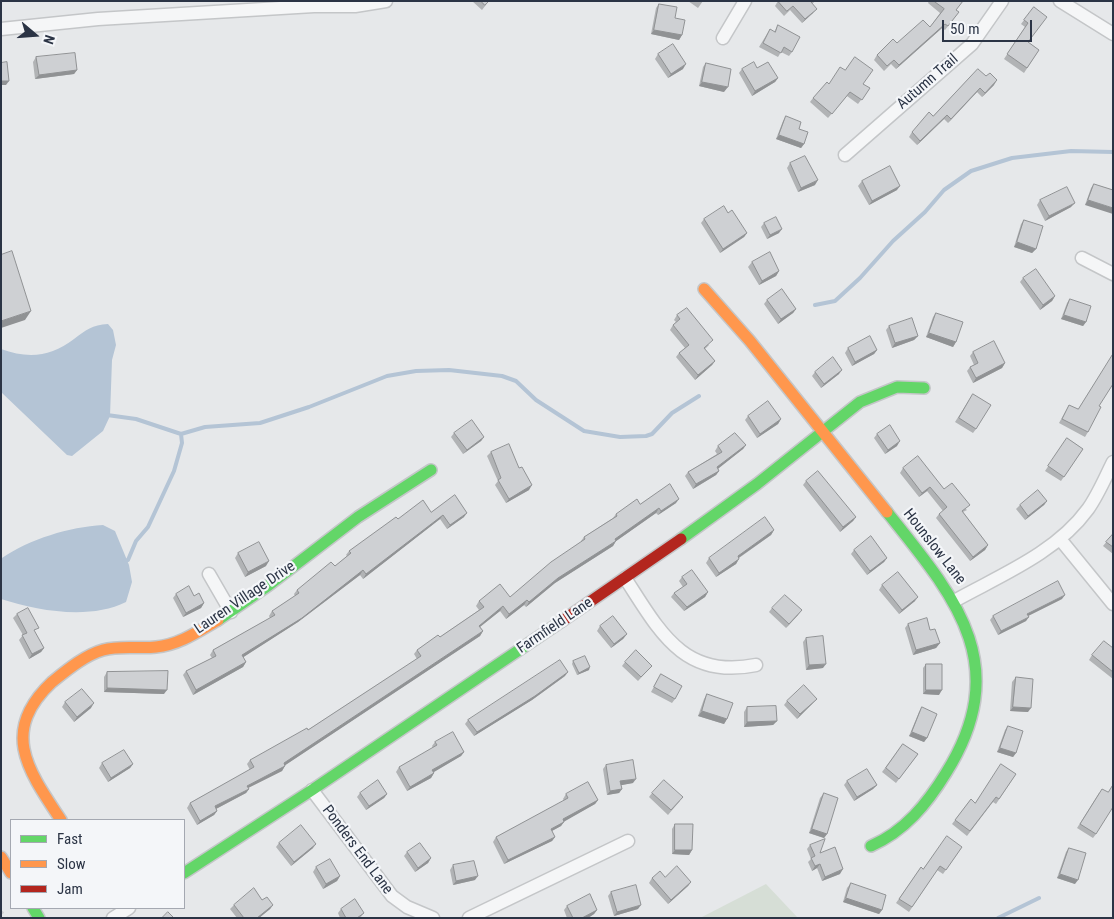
<!DOCTYPE html>
<style>
body{margin:0}
#map{position:relative;width:1114px;height:919px;overflow:hidden;background:#e6e8ea;font-family:"Roboto Condensed",sans-serif}
canvas{display:block}
.frame{position:absolute;inset:0;border:2px solid #2b3445;pointer-events:none}
.legend{position:absolute;left:10px;top:819px;width:175px;height:90px;box-sizing:border-box;background:#f4f6f9;border:1px solid #a4a8b1;margin:0;padding:6px 9px;list-style:none;font-size:15px;color:#2b3445}
.legend li{display:flex;align-items:center;gap:10px;height:25px}
.legend b{width:25px;border:1px solid #a4a8b1}
.north{position:absolute;left:10px;top:10px;width:50px;height:50px;-webkit-text-stroke:4px #f4f6f9;paint-order:stroke;rotate:108deg;font-size:14px;font-weight:700;line-height:20px;text-align:center;color:#2b3445}
.north::after{content:'';display:block;margin:auto;width:18px;height:22px;background:#2b3445;clip-path:polygon(50% 0,100% 100%,50% 72%,0 100%)}
.scale{position:absolute;left:942px;top:20px;width:90px;height:22px;box-sizing:border-box;border:2px solid #2b3445;border-top:0;padding-left:6px;font-size:15px;line-height:18px;white-space:nowrap;color:#2b3445;-webkit-text-stroke:4px #f4f6f9;paint-order:stroke}
</style>
<div id="map">
<canvas width="1114" height="919"></canvas>
<div class="frame"></div>
<ul class="legend">
<li><b style="height:6px;background:#63d668"></b>Fast</li>
<li><b style="height:6px;background:#ff974d"></b>Slow</li>
<li><b style="height:6px;background:#b3261e"></b>Jam</li>
</ul>
<div class="north">N</div>
<div class="scale">50 m</div>
</div>
<script>
const g = document.querySelector('canvas').getContext('2d');
g.lineJoin = 'round';
function paint(path, color) { g.fillStyle = color; g.fill(path, 'evenodd'); }
function stroke(path, color, width, dash) { g.strokeStyle = color; g.lineWidth = width; g.lineCap = dash ? 'butt' : 'round'; g.setLineDash(dash || []); g.stroke(path); }
function write(font, color, halo, rows, align = 'center') {
  g.font = font + ' "Roboto Condensed",sans-serif'; g.lineWidth = 4.5; g.setLineDash([]); g.textBaseline = 'middle'; g.strokeStyle = halo; g.fillStyle = color; for (const [text, x, y, turn = 0] of rows) {
    g.save(); g.translate(x, y); g.rotate((+turn || 0) * Math.PI / 180); g.textAlign = isNaN(turn) ? turn : align; if (halo) g.strokeText(text, 0, 0); g.fillText(text, 0, 0); g.restore();
  }
}
paint(new Path2D(`
 M766,884L798,918H702V917Z`), '#d6ded6');
paint(new Path2D(`
 M108,324L113,330L116,345L112,360L110,416L103,431L72,456L67,455L1,392V349C28,359 51,357 74,339C86,330 92,325 108,324Z
 M103,525L115,531L129,565L132,582L126,602C90,620 38,611 1,599L2,558C30,539 69,527 103,525Z`), '#b4c4d5');
stroke(new Path2D(`
 M815,305L835,301L860,278L893,241L925,212L944,190L971,171L1012,158L1071,151L1113,152
 M107,415L136,419L181,434L205,427L260,423L309,407L387,376L416,371L449,370L502,376L516,381L536,400L584,431L620,437L646,436L652,434L672,413L699,396
 M124,561L128,560L136,541L148,527L174,471L182,443L181,434
 M998,918L1039,898`), '#b4c4d5', 4);
const street = new Path2D(`
 M1060,1L1113,34
 M1,29L98,19L314,6H355L386,1
 M723,38L745,1
 M845,155L972,44L1002,1
 M1082,258L1113,274
 M1060,539L1113,604
 M209,574L231,612
 M625,578C659,630 683,680 756,665
 M956,600C1001,575 1056,553 1088,509C1098,495 1105,478 1113,462
 M312,790L392,896L407,907L433,918
 M113,918L129,908
 M469,918L628,841`);
const fast = new Path2D(`
 M681,539L757,484L860,402L897,387L924,388
 M218,620L269,585L358,517L431,470
 M871,846C905,831 927,804 946,773C1014,664 955,597 887,512
 M184,873L312,790L562,621
 M33,908L39,918`);
const slow = new Path2D(`
 M704,289L750,341L887,512
 M61,820C27,769 0,731 52,682C67,670 85,655 103,650C121,645 139,649 156,647C179,645 199,631 218,620
 M1,857L11,873`);
const jam = new Path2D(`
 M562,621L681,539`);
stroke(street, '#c4c6c8', 15);
stroke(fast, '#c4c6c8', 14);
stroke(slow, '#c4c6c8', 14);
stroke(jam, '#c4c6c8', 14);
stroke(street, '#f5f6f7', 12);
stroke(fast, '#63d668', 11);
stroke(slow, '#ff974d', 11);
stroke(jam, '#b3261e', 11);
stroke(new Path2D(`
 M1,912L6,918`), '#cecfd2', 4, [2.5, 5]);
paint(new Path2D(`
 M472,1H489L482,10Z
 M688,1H703L698,8Z
 M778,1H815L812,4L813,13L802,23L790,10L784,16L775,6Z
 M929,1H963L956,10L959,12L945,30L942,28L896,69L891,64L884,71L874,60L877,55L930,27L940,13L928,3Z
 M659,4L675,18L682,35L679,40L651,34L656,8Z
 M1034,7L1028,42L1039,50L1024,73L1004,59L1025,27L1021,24Z
 M778,25L792,52L789,56L781,52L778,57L759,47L770,29L774,32Z
 M658,54L683,69L668,78L655,59Z
 M36,57L77,70L74,74L35,79L33,62Z
 M706,63L724,92L699,86L703,67Z
 M742,69L778,78L775,82L752,96L739,73Z
 M978,69L994,85L982,97L977,92L948,123L944,119L917,145L909,137L912,132L933,116Z
 M829,84H863L870,88L858,104L847,96L828,118L810,102L813,98Z
 M786,116L799,129L804,144L801,148L776,139L783,121Z
 M790,163L815,185L798,192L787,168Z
 M862,181L897,190L869,205L858,186Z
 M1094,184L1113,190L1085,205L1091,188Z
 M1040,200L1071,207L1045,221L1037,205Z
 M728,213L747,233L744,237L720,253L701,223L704,219Z
 M1024,220L1036,249L1032,253L1014,247L1021,224Z
 M764,223L779,233L767,239L761,227Z
 M752,262L779,271L776,276L759,285L748,267Z
 M1023,278L1055,296L1052,301L1040,310L1020,282Z
 M1070,299L1086,322L1083,326L1061,319L1067,303Z
 M767,300L796,309L793,313L778,324L764,304Z
 M936,313L956,342L953,347L926,337L933,317Z
 M677,315L709,345L705,349L715,361L712,365L695,380L676,357L679,353L685,348L670,330L673,325L676,322L674,320Z
 M889,326L918,336L914,340L892,348L886,330Z
 M848,348L877,350L874,354L852,366L845,353Z
 M973,352L1005,363L1002,368L973,383L967,371L970,367L974,365L970,356Z
 M815,372L839,374L821,388L812,376Z
 M973,394L976,429L973,433L955,422Z
 M1069,405L1077,409L1099,406L1088,432L1085,437L1059,423Z
 M748,416L781,419L778,424L757,438L745,420Z
 M454,433L484,437L481,441L463,454L451,437Z
 M877,434L897,446L885,454L874,438Z
 M1067,438L1083,449L1061,481L1045,471Z
 M746,445L743,449L718,468L719,471L716,475L693,489L685,476L688,472L717,454L715,451L718,446Z
 M491,452L519,468L529,490L506,503L495,485L498,481L487,456Z
 M903,468L944,489L967,510L963,512L988,545L985,550L970,561L936,518L939,514L943,511L927,491L919,497L900,473Z
 M806,481L856,517L853,521L840,532L803,485Z
 M1047,501L1044,505L1025,520L1016,509L1020,505Z
 M676,503L658,515L656,513L616,541L613,546L555,583L526,607L524,605L506,619L500,611L480,627L483,631L480,636L285,765L282,771L248,788L249,789L246,793L216,809L217,811L214,815L197,825L187,808L190,803L250,770L247,764L250,760L308,730L417,659L414,654L417,650L440,637L479,610L476,606L479,601L510,597L581,542V541L584,537L613,518L616,514L640,504Z
 M431,512L464,517L447,529L440,519L363,579L360,575L298,622L243,657L246,662L243,667L193,695L183,675L186,671L212,658L210,655L213,650L270,618L269,616L272,611L295,596L294,594L297,590L335,566L347,556L346,555L349,551L398,519Z
 M774,530L771,535L739,558L736,564L716,577L706,563L709,558Z
 M1113,534V554L1103,546Z
 M854,550L887,558L884,562L867,575L851,554Z
 M238,553L266,566L245,577L235,558Z
 M682,577L708,592L705,597L684,611L671,597L674,593L683,587L679,581Z
 M882,585L915,601L899,614L879,590Z
 M176,594L204,603L201,608L183,617L173,598Z
 M1062,599L1028,616L1026,621L998,635L990,620L993,616Z
 M772,608L798,615L786,628L769,612Z
 M17,614L44,648L41,652L29,659L19,640L23,635L13,618Z
 M908,624L930,630L940,643L936,648L913,655L905,628Z
 M600,626L627,634L623,639L611,648L597,631Z
 M806,638L823,668L806,670L803,642Z
 M1113,648V679L1089,660L1092,655Z
 M573,661L589,670L577,675L572,664Z
 M625,662L652,666L638,681L622,666Z
 M926,664L939,695L923,694V668Z
 M107,672L164,694L104,692V677Z
 M661,674L675,699L672,703L651,692Z
 M565,676L532,700L474,736L465,724L468,720Z
 M1016,677L1028,712L1010,711L1012,682Z
 M707,694L727,719L724,724L698,716L704,699Z
 M817,699L797,719L784,705L787,701Z
 M65,702L91,708L74,722L62,707Z
 M747,707L777,721L773,725L744,727V712Z
 M922,707L927,738L924,742L909,736L919,712Z
 M1008,726L1016,753L1013,757L997,752L1005,730Z
 M435,742L464,752L461,756L433,772L434,773L431,778L407,791L396,772L399,767L433,748L432,746Z
 M903,744L918,754L896,783L882,772Z
 M102,763L133,764L130,768L108,782L99,768Z
 M606,765L633,783L621,785L622,789L619,793L607,795L603,769Z
 M1016,774L996,804L993,802L967,836L952,824L971,799L975,803Z
 M847,781L877,785L873,789L854,801L844,785Z
 M1108,792L1096,834L1093,838L1077,828L1099,793Z
 M360,793L387,794L384,798L366,810L357,797Z
 M652,793L680,801L668,815L649,797Z
 M824,793L827,834L824,838L809,833L820,798Z
 M566,794L598,800L595,804L564,821L561,826L552,831L555,837L552,841L504,864L493,842L496,837L564,801L563,799Z
 M675,824L692,850L689,855L672,854V829Z
 M279,843L313,848L291,866L276,847Z
 M810,845L820,853L840,874L822,881L817,868L812,871L808,862L811,859L807,849Z
 M962,847L943,874L937,870L909,912L896,903L921,867L923,869Z
 M1069,848L1075,884L1057,878L1066,852Z
 M407,852L431,858L428,863L415,872L404,856Z
 M453,865L475,880L453,885L450,870Z
 M316,867L340,876L337,881L323,889L313,872Z
 M665,877L691,882L688,886L668,904L649,883L652,878Z
 M851,883L882,910L879,914L843,902L847,888Z
 M611,892L638,909L614,916L608,896Z
 M262,900L273,905L270,909L259,918H237L230,909L234,905Z
 M567,906L597,910L594,914L588,918H567L564,910Z
 M341,909L364,913L360,918H340L338,913Z`), '#b1b3b5');
paint(new Path2D(`
 M817,9L813,13L802,23L805,19Z
 M945,24L942,28L896,69L899,65Z
 M654,30L682,35L679,40L651,34Z
 M686,64L683,69L668,78L671,74Z
 M77,70L74,74L35,79L39,75Z
 M778,78L775,82L752,96L755,91Z
 M997,80L994,85L982,97L985,93Z
 M1,81H9L6,85H1Z
 M702,82L728,87L724,92L699,86Z
 M980,88L977,92L948,123L951,119Z
 M947,115L944,119L917,145L920,141Z
 M779,135L804,144L801,148L776,139Z
 M818,180L815,185L798,192L801,188Z
 M900,186L897,190L869,205L872,201Z
 M1088,200L1113,208V214L1085,205Z
 M1075,203L1071,207L1045,221L1049,216Z
 M782,229L779,233L767,239L770,235Z
 M747,233L744,237L720,253L723,249Z
 M1017,242L1036,249L1032,253L1014,247Z
 M779,271L776,276L759,285L762,281Z
 M1055,296L1052,301L1040,310L1043,305Z
 M796,309L793,313L778,324L781,319Z
 M31,311L25,320L1,328V321Z
 M1064,315L1086,322L1083,326L1061,319Z
 M929,333L956,342L953,347L926,337Z
 M918,336L914,340L892,348L895,343Z
 M877,350L874,354L852,366L855,362Z
 M715,361L712,365L695,380L698,375Z
 M1005,363L1002,368L973,383L976,378Z
 M842,370L839,374L821,388L824,384Z
 M781,419L778,424L757,438L760,434Z
 M484,437L481,441L463,454L467,450Z
 M900,441L897,446L885,454L888,450Z
 M746,445L743,449L714,472L717,467Z
 M719,471L716,475L693,489L696,484Z
 M532,485L529,490L506,503L509,499Z
 M930,487L927,491L919,497L922,493Z
 M679,499L676,503L658,515L661,511Z
 M1047,501L1044,505L1025,520L1028,516Z
 M659,508L656,513L612,544L615,539Z
 M467,513L464,517L447,529L450,525Z
 M443,515L440,519L363,579L366,574Z
 M856,517L853,521L840,532L843,527Z
 M774,530L771,535L734,561L738,556Z
 M616,541L613,546L555,583L526,607L529,602L558,578Z
 M988,545L985,550L970,561L973,557Z
 M887,558L884,562L867,575L870,571Z
 M739,559L736,564L716,577L719,573Z
 M269,561L266,566L245,577L248,572Z
 M363,570L360,575L298,622L239,660L242,655Z
 M708,592L705,597L684,611L687,607Z
 M1065,595L1062,599L1024,618L1027,614Z
 M918,597L915,601L899,614L902,610Z
 M527,600L524,605L506,619L509,614Z
 M204,603L201,608L183,617L186,613Z
 M503,606L500,611L476,630L479,626Z
 M802,610L798,615L786,628L789,624Z
 M1029,617L1026,621L998,635L1001,631Z
 M483,631L480,636L281,768L284,763Z
 M627,634L623,639L611,648L614,644Z
 M940,643L936,648L913,655L916,650Z
 M44,648L41,652L29,659L32,654Z
 M246,662L243,667L193,695L196,690Z
 M826,664L823,668L806,670L809,665Z
 M590,667L589,670L577,675L579,673Z
 M568,672L565,676L532,700L474,736L477,732Z
 M107,688L167,690L164,694L104,692Z
 M926,690H942L939,695L923,694Z
 M817,699L797,719L800,714Z
 M94,703L91,708L74,722L77,717Z
 M1013,707L1031,708L1028,712L1010,711Z
 M702,711L727,719L724,724L698,716Z
 M777,721L773,725L744,727L747,722Z
 M912,732L927,738L924,742L909,736Z
 M1000,748L1016,753L1013,757L997,752Z
 M464,752L461,756L429,775L432,770Z
 M133,764L130,768L108,782L111,778Z
 M285,766L282,771L244,790L247,786Z
 M434,773L431,778L407,791L410,787Z
 M636,779L633,783L617,786L620,781Z
 M877,785L873,789L854,801L857,797Z
 M249,789L246,793L212,811L215,806Z
 M622,789L619,793L607,795L610,791Z
 M387,794L384,798L366,810L369,806Z
 M598,800L595,804L560,824L563,819Z
 M217,811L214,815L197,825L200,821Z
 M564,822L561,826L548,833L551,829Z
 M812,829L827,834L824,838L809,833Z
 M555,837L552,841L504,864L508,860Z
 M316,844L313,848L291,866L294,862Z
 M675,850H692L689,855L672,854Z
 M431,858L428,863L415,872L418,868Z
 M820,864L817,868L812,871L815,866Z
 M843,869L840,874L822,881L825,877Z
 M1060,874L1078,880L1075,884L1057,878Z
 M340,876L337,881L323,889L326,884Z
 M478,876L475,880L453,885L456,881Z
 M691,882L688,886L668,904L671,900Z
 M846,898L882,910L879,914L843,902Z
 M273,905L270,909L259,918H257Z
 M641,905L638,909L614,916L617,912Z
 M597,910L594,914L588,918H582Z`), '#909294');
const building = new Path2D(`
 M481,1H489L485,5Z
 M778,1H813L811,2L817,9L805,19L793,6L787,11Z
 M934,1H963L956,10L959,12L948,26L945,24L899,65L894,60L887,66L877,55L893,39L897,43L923,20L930,27L944,9Z
 M659,4L677,7L675,18L685,20L682,35L654,30Z
 M1034,7L1047,17L1028,42L1039,50L1027,68L1007,54L1028,23L1024,20Z
 M778,25L800,37L792,52L784,47L781,53L763,43L770,29L775,32Z
 M673,44L686,64L671,74L658,54Z
 M75,53L77,70L39,75L36,57Z
 M855,57L873,70L863,84L870,88L862,100L850,92L832,114L813,98L827,82L829,84L840,67L845,70Z
 M7,62L9,81H1V63Z
 M754,62L757,68L768,62L778,78L755,91L742,69Z
 M706,63L731,69L728,87L702,82Z
 M978,69L986,76L990,73L997,80L985,93L980,88L951,119L947,115L920,141L912,132L929,112L933,116Z
 M786,116L801,122L799,129L808,132L804,144L779,135Z
 M805,156L818,180L801,188L790,163Z
 M890,166L900,186L872,201L862,181Z
 M1094,184L1113,190V208L1088,200Z
 M1067,187L1075,203L1049,216L1040,200Z
 M724,206L728,213L732,210L747,233L723,249L704,219Z
 M776,217L782,229L770,235L764,223Z
 M1024,220L1043,226L1036,249L1017,242Z
 M12,251L31,311L1,321V255Z
 M770,252L779,271L762,281L752,262Z
 M1036,269L1055,296L1043,305L1023,278Z
 M782,289L796,309L781,319L767,300Z
 M1070,299L1091,306L1086,322L1064,315Z
 M687,308L713,340L704,348L715,361L698,375L679,353L689,345L673,325L680,319L677,315Z
 M936,313L963,322L956,342L929,333Z
 M912,318L918,336L895,343L889,326Z
 M870,336L877,350L855,362L848,348Z
 M994,341L1005,363L976,378L970,367L978,363L973,352Z
 M1113,354V384L1099,406L1101,407L1088,432L1062,419L1069,405L1078,409Z
 M833,357L842,370L824,384L815,372Z
 M973,394L991,405L976,429L959,418Z
 M768,401L781,419L760,434L748,416Z
 M472,420L484,437L467,450L454,433Z
 M890,425L900,441L888,450L877,434Z
 M735,433L746,445L717,467L719,471L696,484L688,472L722,452L718,446Z
 M1067,438L1083,449L1064,477L1048,466Z
 M509,444L519,468L522,467L532,485L509,499L498,480L501,478L491,452Z
 M918,456L944,489L952,483L970,505L962,511L988,545L973,557L939,514L947,507L930,487L922,493L903,468Z
 M818,471L856,517L843,527L806,481Z
 M670,484L679,499L661,511L659,508L615,539L616,541L558,578L529,602L527,600L509,614L503,606L479,626L483,631L284,763L285,766L247,786L249,789L215,806L217,811L200,821L190,803L254,767L250,760L307,728L308,730L421,656L417,650L438,635L440,637L484,607L479,601L500,584L510,597L551,562L585,539L584,537L617,516L616,514L637,499L640,504Z
 M1038,490L1047,501L1028,516L1020,505Z
 M455,495L467,513L450,525L443,515L366,574L363,570L302,618L242,655L246,662L196,690L186,671L216,656L213,650L275,615L272,611L299,593L297,590L331,562L335,566L351,553L349,551L396,517L398,519L423,500L431,512Z
 M765,517L774,530L738,556L739,559L719,573L709,558Z
 M1113,534V547L1106,542Z
 M871,536L887,558L870,571L854,550Z
 M259,542L269,561L248,572L238,553Z
 M692,570L708,592L687,607L674,593L687,584L682,577Z
 M898,572L918,597L902,610L882,585Z
 M1058,581L1065,595L1027,614L1029,617L1001,631L993,616Z
 M189,586L194,596L199,593L204,603L186,613L176,594Z
 M785,595L802,610L789,624L772,608Z
 M28,608L39,628L34,630L44,648L32,654L22,635L27,633L17,614Z
 M613,616L627,634L614,644L600,626Z
 M927,618L930,630L935,629L940,643L916,650L908,624Z
 M823,636L826,664L809,665L806,638Z
 M1104,641L1113,648V672L1092,655Z
 M636,650L652,666L641,677L625,662Z
 M585,656L590,667L579,673L573,661Z
 M560,660L568,672L535,696L477,732L468,720Z
 M926,664H942V690H926Z
 M168,671L167,690L107,688V672Z
 M661,674L682,686L675,699L654,687Z
 M1016,677L1033,679L1031,708L1013,707Z
 M804,685L817,699L800,714L787,701Z
 M82,689L94,703L77,717L65,702Z
 M707,694L733,703L727,719L702,711Z
 M776,706L777,721L747,722V707Z
 M922,707L937,714L927,738L912,732Z
 M1008,726L1023,731L1016,753L1000,748Z
 M453,732L464,752L432,770L434,773L410,787L399,767L437,745L435,742Z
 M903,744L918,754L899,779L886,768Z
 M124,750L133,764L111,778L102,763Z
 M633,760L636,779L620,781L622,789L610,791L606,765Z
 M1001,764L1016,774L999,799L996,797L970,831L955,820L971,799L975,803Z
 M867,769L877,785L857,797L847,781Z
 M378,780L387,794L369,806L360,793Z
 M664,780L683,797L671,810L652,793Z
 M588,782L598,800L563,819L564,822L551,829L555,837L508,860L496,837L568,798L566,794Z
 M1113,785V807L1096,834L1080,824L1102,789L1108,792Z
 M824,793L838,798L827,834L812,829Z
 M675,824H693L692,850H675Z
 M301,825L316,844L294,862L279,843Z
 M947,836L962,847L946,870L940,866L912,907L899,899L921,867L923,869Z
 M825,839L820,853L835,847L843,869L825,877L820,864L815,866L811,858L815,856L810,845Z
 M420,843L431,858L418,868L407,852Z
 M1069,848L1086,853L1078,880L1060,874Z
 M330,859L340,876L326,884L316,867Z
 M474,861L478,876L456,881L453,865Z
 M677,866L691,882L671,900L652,878L660,871L665,877Z
 M851,883L886,895L882,910L846,898Z
 M636,885L641,905L617,912L611,892Z
 M254,888L262,900L267,897L273,905L257,918H244L234,905Z
 M590,894L597,910L582,918H573L567,906Z
 M355,899L364,913L357,918H346L341,909Z
 M168,912L174,918H162Z`);
paint(building, '#ced0d3');
stroke(building, '#909294', 1);
write('15px', '#2b3445', '#f4f6f9', [
 ["Autumn Trail",928,82,-41],
 ["Hounslow Lane",934,547,52],
 ["Lauren Village Drive",245,598,-34],
 ["Farmfield Lane",555,626,-34],
 ["Ponders End Lane",357,850,53]
]);
</script>
